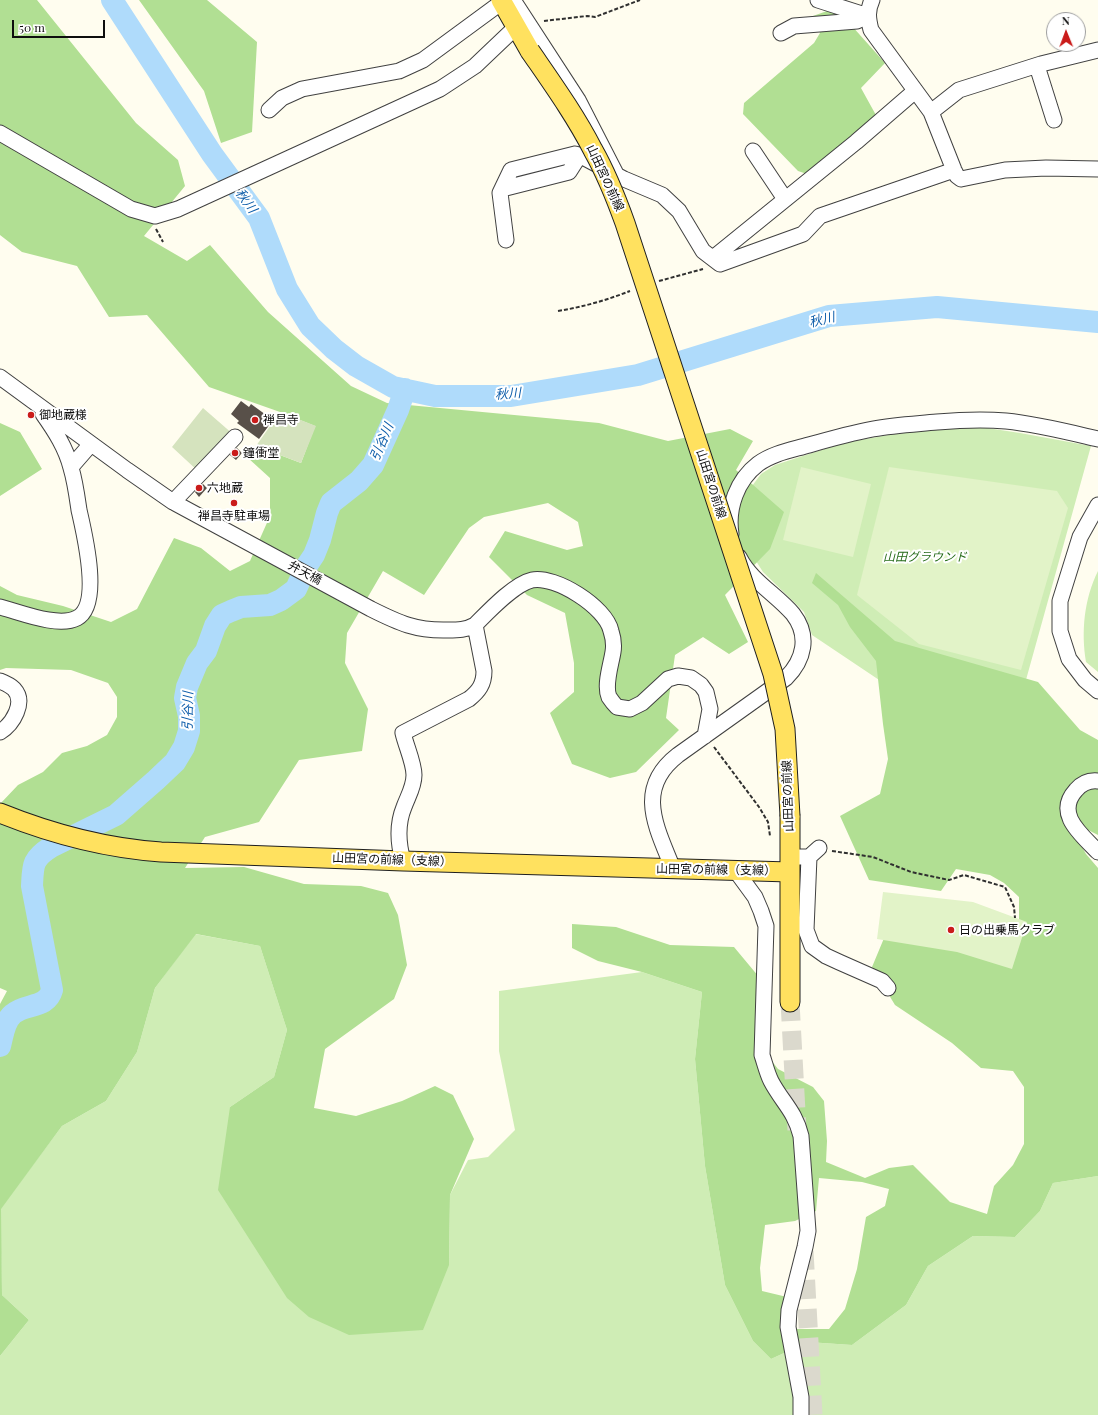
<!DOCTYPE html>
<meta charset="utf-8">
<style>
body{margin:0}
#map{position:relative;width:1098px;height:1415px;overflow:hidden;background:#fffdef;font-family:"Playfair Display",serif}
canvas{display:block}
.north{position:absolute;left:1046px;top:12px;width:40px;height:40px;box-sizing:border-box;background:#fff;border:1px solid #9f9f9f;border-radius:50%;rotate:359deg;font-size:11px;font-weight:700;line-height:16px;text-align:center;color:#0e0e0e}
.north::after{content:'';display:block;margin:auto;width:14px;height:18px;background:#ca1b1a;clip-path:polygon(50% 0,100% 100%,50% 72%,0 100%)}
.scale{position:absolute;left:12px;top:20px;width:93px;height:18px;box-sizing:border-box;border:2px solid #0e0e0e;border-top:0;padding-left:5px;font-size:12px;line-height:14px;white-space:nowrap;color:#0e0e0e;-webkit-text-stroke:3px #fff;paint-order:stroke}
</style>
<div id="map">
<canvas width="1098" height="1415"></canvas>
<div class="north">N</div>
<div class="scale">50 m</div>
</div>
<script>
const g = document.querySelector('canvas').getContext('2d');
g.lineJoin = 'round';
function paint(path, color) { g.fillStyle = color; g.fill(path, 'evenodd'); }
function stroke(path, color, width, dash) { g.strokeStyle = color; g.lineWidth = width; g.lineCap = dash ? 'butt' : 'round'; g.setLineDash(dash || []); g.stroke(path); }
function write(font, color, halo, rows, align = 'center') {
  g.font = font + ' "Playfair Display","Noto Sans JP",serif'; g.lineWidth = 4; g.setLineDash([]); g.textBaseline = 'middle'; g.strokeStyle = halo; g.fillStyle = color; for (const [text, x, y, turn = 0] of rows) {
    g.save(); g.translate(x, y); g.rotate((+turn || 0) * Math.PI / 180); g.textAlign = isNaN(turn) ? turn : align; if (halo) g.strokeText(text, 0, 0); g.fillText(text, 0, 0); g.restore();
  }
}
paint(new Path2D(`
 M974,426L1020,433L1091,446L1019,705L909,700L812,635L804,612L763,572L749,550V490L761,474L775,465L843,443L894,434Z
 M1098,571V672L1086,662C1081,632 1084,599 1098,571Z
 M195,934L260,946L287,1030L274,1077L230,1107L449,1265L450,1195L468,1160L488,1157L515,1130L499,1051V991L642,972L702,992L695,1059L705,1166L725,1285L753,1341L771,1359L808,1342L852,1345L906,1305L928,1266L973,1236L1015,1237L1040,1211L1053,1183L1098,1176V1415H0V1356L29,1320L2,1295L0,1209L62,1126L106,1101L137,1052L155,988Z`), '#cfedb5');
paint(new Path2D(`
 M0,0H37L136,123L178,160L185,186L144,236L187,261L210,245L268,312L351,386L387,403L599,423L668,441L730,429L753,441L736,470L784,512L770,549L725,595L748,642L729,654L703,637L675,655L666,718L679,730L636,772L610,778L572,764L550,713L574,692V663L565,613L527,595L489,557L505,531L567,550L583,546L578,522L548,503L484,517L469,528L424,595L383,571L347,633L345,663L368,709L362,751L299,760L259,822L205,837L185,868L244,867L304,884L361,886L388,893L398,915L407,965L394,999L325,1049L314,1108L356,1116L402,1101L435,1086L453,1095L474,1139L450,1195L449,1265L423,1330L349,1335L309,1317L287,1298L218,1190L230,1107L274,1077L287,1030L260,946L196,934L155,988L137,1052L106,1101L62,1126L1,1209L2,1295L29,1320L0,1356V1004L7,991L0,988V804L18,785L43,772L62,753L87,746L107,735L117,717V697L108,683L71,670L6,668L0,670V586L17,595L63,606L111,622L137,609L174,538L201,548L230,571L250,561L270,516V478L248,458L256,446L301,463L315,426L280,412L209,387L147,315L109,317L77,266L22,252L0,235Z
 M139,0H207L257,42L252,132L221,143L204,91Z
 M827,11L843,16L885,63L861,88L877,117L810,175L798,171L743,114L744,103L814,43L820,33L813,16Z
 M0,423L20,432L42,469L0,496Z
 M816,573L895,641L1038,682L1080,730L1098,740V835L1082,827L1072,829L1086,854L1098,868V1176L1053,1183L1040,1211L1015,1237L973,1236L928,1266L906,1305L852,1345L808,1342L771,1359L753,1341L725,1285L705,1166L695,1059L702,992L642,972L598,961L572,948V924L616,927L670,945L734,947L759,977L768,1056L778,1069L813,1087L824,1101L827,1141L826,1162L865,1178L889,1168L913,1165L950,1202L987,1214L994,1186L1013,1165L1024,1144V1087L1013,1071L981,1068L952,1043L895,1005L872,967L887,931L1019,929V897L1004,883L990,875L956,869L941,891L869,880L840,816L880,794L888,759L883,724L876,661L850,627L838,605L812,583ZM819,1178L862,1182L889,1189L885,1206L866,1217L857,1269L845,1309L829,1329H786L787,1297L762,1291L760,1268L765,1225L795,1221L816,1211Z`), '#b1df93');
paint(new Path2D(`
 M203,408L234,435L199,472L172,447Z
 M280,412L316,426L301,463L256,446Z`), '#d5e3be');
paint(new Path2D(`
 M801,467L871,484L853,557L783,540Z
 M889,467L1057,491L1068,508L1021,670L919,644L857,595Z
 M883,892L973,902L1027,922L1012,969L957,952L877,939Z`), '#e2f3c8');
stroke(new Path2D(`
 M112,0L212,154L259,218L287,289L310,326L334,349L356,366L393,387L435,396H511L638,375L829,316L937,307L1098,322
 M0,1046C3,1035 4,1021 13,1014C25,1003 47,1009 52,990L32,886C33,865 32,859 51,847L116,815L156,780L175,762L184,747L189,731V716L185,698L187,687L197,663L206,651L215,626L222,615L231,611L241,607L270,605L281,600L296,589L306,567L314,555L320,540L327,513L331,503L359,481L373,465L398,410L405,389`), '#afdbfb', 22);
paint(new Path2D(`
 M241,401L249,407L251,404L273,420L259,439L237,423L239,421L231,414Z
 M237,448L242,453L236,460L230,455Z
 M203,484L207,488L199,497L195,492Z`), '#585049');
stroke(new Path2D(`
 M790,1002L797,1130
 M804,1251L813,1415`), '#dbd9cd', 19, [19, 10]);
const minor = new Path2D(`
 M513,0L578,100L616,174
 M818,0L868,16
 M872,0C867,11 868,18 871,30L931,112L954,170L957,176L961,179L1005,170L1046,168L1098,169
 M781,33L794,26L857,21L868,16
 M1037,66L1054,120
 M269,110L282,98L302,89L399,71L423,60L502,2
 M931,112L959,90L1041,64L1098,50
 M0,133L131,209L155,216L178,209L440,89L475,66L516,27
 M753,151L785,199
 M502,189L569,172L576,161L575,154
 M506,240L500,193L511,170L575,154L579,155L624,179L662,195L679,211L703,251L720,264L803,234L820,216L954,170
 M713,258L856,142L915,91
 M0,377L127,470L173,502L371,609C399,623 416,631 448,630C458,630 466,630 475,625C488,612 514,584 532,580C555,575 606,607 611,631C613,637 614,646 613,652C611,665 604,685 609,697C611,700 614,704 617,707L630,709L642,703L668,679L678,676L691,678L701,685L706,692L710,709L705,736
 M71,467L91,444
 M173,502L235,437
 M1098,505L1080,537L1060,601V631L1069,659L1085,680L1098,691
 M731,534C727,508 737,480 758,464C773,453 792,450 809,445C830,439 852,433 873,429C894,425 916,424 937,422C960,420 983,419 1006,421C1037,424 1068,432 1098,439
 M0,607C20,612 58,628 77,618C102,605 84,532 79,510C77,496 75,481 71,468C66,448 55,431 43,414
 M0,681C5,683 10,685 14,689C26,702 13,724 0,732
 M1098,781C1089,780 1082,783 1076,790C1054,814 1082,835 1098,852
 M799,857H809L819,848
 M809,857L806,930L812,946L826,956L839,962L882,981L888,988
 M403,861C398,843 397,824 404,807C408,796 414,787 414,775C414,763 406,746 403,733L469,699C479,691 484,684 484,671L475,625
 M673,869C657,828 634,789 678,755L786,678C804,660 810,636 793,614C776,594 751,581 739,557
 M736,871L755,897L761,911L766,926L762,1055C765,1064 767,1073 771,1081C782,1102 795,1111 801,1136L808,1231L805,1247L789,1310L788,1327L801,1397V1415`);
const major = new Path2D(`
 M501,0L530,51
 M0,813C52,834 104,848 161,852L403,861L790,872
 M790,816V1002`);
stroke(minor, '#414141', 17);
stroke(major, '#1f1f1f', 21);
stroke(new Path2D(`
 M544,21L587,16L595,17L640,0
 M156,229L163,242
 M659,281L703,269
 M558,311C583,307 607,300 630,291
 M714,747L759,807L768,822L770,836
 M832,851L873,857L911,872L949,880L964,875L1005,887L1014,907L1015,918`), '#303030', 2, [4, 2]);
stroke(minor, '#fff', 15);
stroke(major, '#ffe15f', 19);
const majorBridge = new Path2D(`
 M530,51C552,83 575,115 593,150C606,173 616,198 625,223L773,674L785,729L790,816`);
stroke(majorBridge, '#1f1f1f', 21, []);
stroke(majorBridge, '#ffe15f', 19);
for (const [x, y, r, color] of [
 [31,415,4,"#ca1b1a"],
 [255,420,4,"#ca1b1a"],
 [235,453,4,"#ca1b1a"],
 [199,488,4,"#ca1b1a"],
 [234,503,4,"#ca1b1a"],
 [951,930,4,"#ca1b1a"]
]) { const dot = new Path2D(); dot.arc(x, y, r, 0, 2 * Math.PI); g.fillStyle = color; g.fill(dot); stroke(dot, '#fff', 1.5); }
write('12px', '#0e0e0e', '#fff', [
 ["山田宮の前線",605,178,65],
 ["山田宮の前線",711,484,72],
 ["弁天橋",305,573,28],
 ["山田宮の前線",788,796,-92],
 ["山田宮の前線（支線）",392,860,2],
 ["山田宮の前線（支線）",716,870,1]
]);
write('12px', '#0e0e0e', '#fff', [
 ["御地蔵様",39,415],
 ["禅昌寺",263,420],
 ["鐘衝堂",243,453],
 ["六地蔵",207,488],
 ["禅昌寺駐車場",234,516,"center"],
 ["日の出乗馬クラブ",959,930]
], 'left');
write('italic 12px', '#256b19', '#fff', [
 ["山田グラウンド",925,557]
]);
write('italic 13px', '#0d5daa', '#fff', [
 ["秋川",246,201,54],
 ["秋川",822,320,-14],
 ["秋川",508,394,-4],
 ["引谷川",382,442,-67],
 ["引谷川",188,711,-89]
]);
</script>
